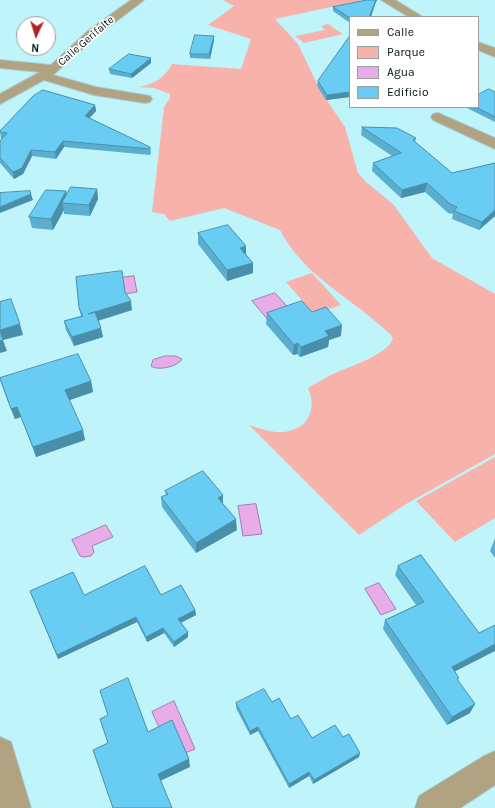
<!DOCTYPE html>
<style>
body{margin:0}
#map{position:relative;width:495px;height:808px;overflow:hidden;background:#bff4fb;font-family:Karla,sans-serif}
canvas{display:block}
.legend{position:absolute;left:349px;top:16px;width:130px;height:92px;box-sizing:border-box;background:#fff;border:1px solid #99a0a1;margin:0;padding:5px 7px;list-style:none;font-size:12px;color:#001114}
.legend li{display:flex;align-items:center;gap:8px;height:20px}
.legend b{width:20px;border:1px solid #99a0a1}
.north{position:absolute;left:16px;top:16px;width:40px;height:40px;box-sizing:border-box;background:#fff;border:1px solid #99a0a1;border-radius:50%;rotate:184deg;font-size:11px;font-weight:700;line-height:16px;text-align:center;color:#001114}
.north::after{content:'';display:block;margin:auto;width:14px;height:18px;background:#b22125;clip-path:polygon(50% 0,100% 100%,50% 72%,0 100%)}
</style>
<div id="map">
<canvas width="495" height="808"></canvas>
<ul class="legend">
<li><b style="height:5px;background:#b1a281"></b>Calle</li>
<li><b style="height:11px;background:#f7b3ab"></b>Parque</li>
<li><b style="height:11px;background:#e8ace9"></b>Agua</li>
<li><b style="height:11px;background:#69ccf3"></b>Edificio</li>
</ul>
<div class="north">N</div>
</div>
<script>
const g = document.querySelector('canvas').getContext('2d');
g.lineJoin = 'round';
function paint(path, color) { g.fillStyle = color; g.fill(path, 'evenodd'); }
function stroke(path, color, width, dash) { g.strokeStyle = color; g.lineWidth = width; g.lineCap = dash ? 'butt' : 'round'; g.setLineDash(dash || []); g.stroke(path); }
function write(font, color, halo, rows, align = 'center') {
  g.font = font + ' Karla,sans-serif'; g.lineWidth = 3.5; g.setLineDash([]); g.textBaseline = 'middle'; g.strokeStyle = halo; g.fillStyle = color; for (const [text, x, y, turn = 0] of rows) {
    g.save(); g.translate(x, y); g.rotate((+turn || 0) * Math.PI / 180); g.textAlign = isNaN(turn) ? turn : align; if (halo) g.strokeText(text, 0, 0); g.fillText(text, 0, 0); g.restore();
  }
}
paint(new Path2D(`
 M223,0H364L275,19L298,44L320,90L345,127L358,173L366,182L393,204L432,258L495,294V454L406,504L359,535L249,425C258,428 267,431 276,432C304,434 319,413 308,388C317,383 326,377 335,373C351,366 386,355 393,339L391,335C354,299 304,277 280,230L224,208L170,221L164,214L152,212L164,107L170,98V94L154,88L139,87C154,84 164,79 172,64L241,69L251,39L208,25L234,6Z
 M328,24L343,34L304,43L295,36L325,30L321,26Z
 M312,273L341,305L314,314L286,282Z
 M495,457V518L455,542L416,501Z`), '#f7b3ab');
const water = new Path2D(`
 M134,276L137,292L124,294L121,278Z
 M275,293L294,314L270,322L252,301Z
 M165,356H176L182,359C178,367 157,371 151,366L153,360Z
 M256,504L262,534L243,536L238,506Z
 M106,525L113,537L92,546L94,552L91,556L84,557L80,556L72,540Z
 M379,583L396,609L381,615L365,589Z
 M174,701L195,749L185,753L162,734L152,712Z`);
paint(water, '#e8ace9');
stroke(water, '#a27ea9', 1);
const minor = new Path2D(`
 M131,0H144L97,36L53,75L96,87L150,96L152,99L150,102L145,103L94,95L44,80L0,104V94L40,72L0,68V60L51,65L89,30Z
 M381,0H395L423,17H409Z
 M478,42L495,48V57L478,50Z
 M438,113L495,138V149L433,120L431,117L433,114Z
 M0,737L11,742L31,808H0Z
 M495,751V785L460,808H415L419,796L484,756Z`);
stroke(minor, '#a0d0d6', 2);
paint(minor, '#b1a281');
paint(new Path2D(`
 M367,0H377L376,2L350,17V23L333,11V7Z
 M350,36V97L326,100L317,86L318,81Z
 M214,40L210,59L190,58V54Z
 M151,63L132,78L110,74L109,69Z
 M495,92V122L465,107H478Z
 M95,105L96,111L89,118L150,147L151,153L150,155L64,147L56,159L32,156L23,174L14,179L0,163V141L2,139H1L0,131Z
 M362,127L416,138L415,142L452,173L495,163V216L479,230L452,219L453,214L448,213L425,192L401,198L372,171L373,163L392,156L361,135Z
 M97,189L98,199L90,216L64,214V210L53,230L32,228L29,217L66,191L67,195Z
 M198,233L246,254L253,273L227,281L198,244Z
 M125,292L132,310L98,321L103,337L74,346L66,330L64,321L81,316L79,308Z
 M312,312L341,336L329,340L328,347L300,357L297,354L293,355L266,324L267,313Z
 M0,380L91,381L93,392L69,400L85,440L36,457L21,417L15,419Z
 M165,491L237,530L196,553L162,507L161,497L166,495Z
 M495,538V558L490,551Z
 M421,555L455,672L470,713L447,725L383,629L385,620L416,605L395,575L398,566Z
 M30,591L84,595H161L195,610L196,615L181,623L188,632V637L174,647L164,633L147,642L137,622L58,659Z
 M272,702L312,738L343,737L359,757L313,784L309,776L289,788L258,731L250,735L236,708V703Z`), '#5aafd1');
paint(new Path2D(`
 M376,0H377L376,2L371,17H369Z
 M214,36V40L210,59L209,54Z
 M151,58V63L132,78L131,74Z
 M350,92V97L326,100L327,95Z
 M95,105L96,111L86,122L85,116Z
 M63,141L64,147L56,159L55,152Z
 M31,150L32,156L23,174L14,179L13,172Z
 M427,183L425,192L401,198L402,190Z
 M97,189L98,199L90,216L89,205Z
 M66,191L68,201L62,203L64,210L53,230L51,219Z
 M31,194L33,200L0,213V207Z
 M495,210V216L479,230L482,222Z
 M246,246V257L240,248Z
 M253,263V273L227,281V270Z
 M131,301L132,310L90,323L88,314Z
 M20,324L23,335L3,340L0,330Z
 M342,325L341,336L329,340L328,347L300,357L301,347L325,331Z
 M101,328L103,337L74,346L72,337Z
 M3,340L7,351L0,353V341Z
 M298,343L297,354L293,355L294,345Z
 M91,381L93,392L67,401L65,390Z
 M17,407L21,417L15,419L11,409Z
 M83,430L85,440L36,457L33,447Z
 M223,495V505L218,498Z
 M236,519L237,530L196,553V543Z
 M195,610L196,615L178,624V619Z
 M136,617L137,622L58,659L57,655Z
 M163,628L164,633L147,642L146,637Z
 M188,632V637L174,647V642Z
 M495,644V651L448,675L452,667Z
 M475,704L470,713L447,725L452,717Z
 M258,727V731L250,735V731Z
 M360,753L359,757L313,784L314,780Z
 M189,759L190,767L160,781L158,774Z
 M309,772V776L289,788V784Z`), '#4a8faa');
const building = new Path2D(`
 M367,0H376L369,17H350V18L333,7Z
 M195,35L214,36L209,54H190Z
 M350,36V92L327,95L318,81Z
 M129,54L151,58L131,74L109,69Z
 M489,89L495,92V117L476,107H478V95Z
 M43,90L95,105L85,116L150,147V149L63,141L55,152L31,150L22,168L13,172L0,158V141L7,133L0,132V131L33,96Z
 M362,127L397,128L416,138L413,140L452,173L495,163V210L482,222L454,211L457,207L450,204L427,183L402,190L373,163L401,153Z
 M71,187L97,189L89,205L62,203Z
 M46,190L66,191L51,219L29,217Z
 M30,191L31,194L0,207V193Z
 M228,225L246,246L240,248L253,263L227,270L198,233Z
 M122,271L125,292L131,301L88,314L95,312L101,328L72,337L64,321L83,316L79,308L76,277Z
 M11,299L20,324L0,330V302Z
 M302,301L312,312L326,307L342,325L325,331L329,336L301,347L298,343L294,345L267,313Z
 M0,331L3,340L0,341Z
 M78,354L91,381L65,390L83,430L33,447L17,407L11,409L0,378Z
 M203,471L223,495L218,498L236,519L196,543L161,497L168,494L165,491Z
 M421,555L479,633L495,625V644L452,667L459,678L457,679L475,704L452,717L385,620L424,602L398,566Z
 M145,566L161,595L181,585L195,610L178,619L188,632L174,642L163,628L146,637L136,617L57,655L30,591L73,572L84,595Z
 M128,678L148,732L172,720L189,759L158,774L172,808H113L93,750L108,743L100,719L108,715L100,691Z
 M264,689L272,702L279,698L291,719L298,715L312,738L335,725L343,737L349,734L360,753L314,780L309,772L289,784L258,727L250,731L236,703Z`);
paint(building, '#69ccf3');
stroke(building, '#4a8faa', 1);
write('11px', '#001114', '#fff', [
 ["Calle Gerifalte",86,41,-41]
]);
</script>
